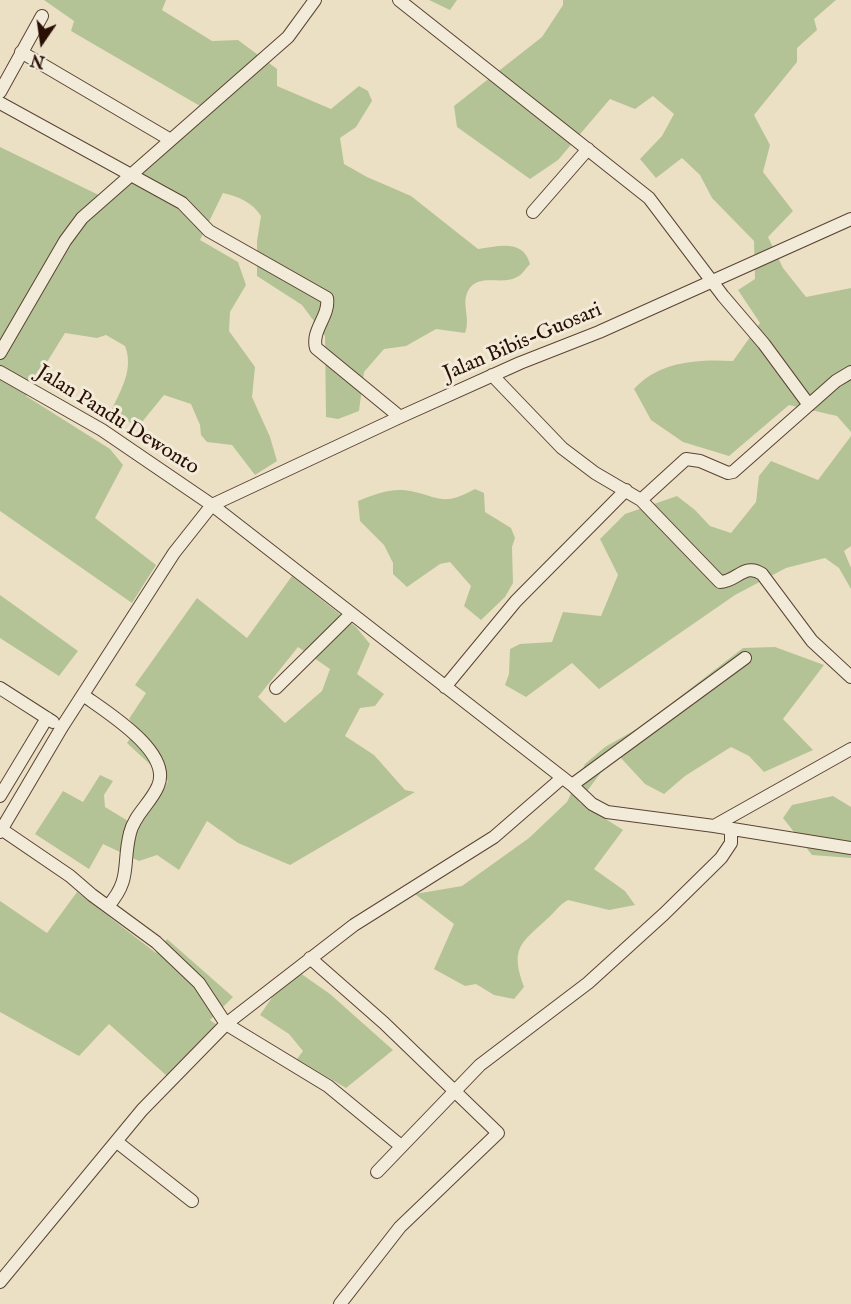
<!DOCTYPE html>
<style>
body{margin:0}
#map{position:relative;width:851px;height:1304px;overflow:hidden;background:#ece0c4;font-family:"IM FELL English",serif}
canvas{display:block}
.north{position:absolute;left:12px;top:12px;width:60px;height:60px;-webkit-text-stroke:4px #f3ebd9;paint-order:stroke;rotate:193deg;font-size:16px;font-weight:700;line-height:24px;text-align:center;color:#290f04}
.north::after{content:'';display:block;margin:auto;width:21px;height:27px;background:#290f04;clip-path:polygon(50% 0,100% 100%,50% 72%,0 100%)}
</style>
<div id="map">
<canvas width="851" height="1304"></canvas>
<div class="north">N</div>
</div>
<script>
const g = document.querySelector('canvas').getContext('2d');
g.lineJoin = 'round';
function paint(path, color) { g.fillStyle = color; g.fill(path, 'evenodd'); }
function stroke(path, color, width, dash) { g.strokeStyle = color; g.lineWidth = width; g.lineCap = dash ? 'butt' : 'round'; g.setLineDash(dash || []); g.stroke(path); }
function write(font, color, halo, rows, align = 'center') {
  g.font = font + ' "IM FELL English",serif'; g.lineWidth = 6; g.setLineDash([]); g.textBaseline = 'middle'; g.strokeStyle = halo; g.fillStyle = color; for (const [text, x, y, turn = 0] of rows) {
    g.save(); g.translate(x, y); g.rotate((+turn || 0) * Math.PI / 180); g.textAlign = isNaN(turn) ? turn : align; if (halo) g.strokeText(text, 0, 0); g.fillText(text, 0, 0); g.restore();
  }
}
paint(new Path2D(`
 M44,0H166L162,10L212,41L238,40L277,69V86L331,109L359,86L368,91L372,101L356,127L340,138L344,164L367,177L411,196L478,249C499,246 523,239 530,264C526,268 522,275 517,277C502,286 478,272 468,291C461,304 471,318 465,333L436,329L406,346L384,349L364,372L359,411L338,419L326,417L325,336L302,305L257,276V241L261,216C252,202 239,197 223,193L200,240L238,262L246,285L230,312L229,331L255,367L252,397L270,437L277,461L255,475L232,445L207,442L201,435L200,425L191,404L164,395L138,427L111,411C121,390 134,369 125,346L106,335L97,338L65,333L26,396L110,449L123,465L95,518L156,565L132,603L0,511V147L109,200L206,114L200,106L71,31L74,21Z
 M429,0H457L450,10Z
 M563,0H836L814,19L817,30L797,48V62L754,115L770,145L763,172L793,211L768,237L783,268L806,297L851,288V432L837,416L789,405L729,456L683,442L651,420L634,389C659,361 699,359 733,361L760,323L738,290L755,279L754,241L712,198L700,175L682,158L656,178L640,159L662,136L674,114L653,96L635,109L610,99L558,160L530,179L457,127L454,106L542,37L563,5Z
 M851,436V546L844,551L851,568V589L839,568L825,558L786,568L735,595L599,689L572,663L526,697L505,685L509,674L510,649L520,644L552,642L563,612L601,616L618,575L600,539L625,514L677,496L695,510L710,526L731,533L756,502L759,476L771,461L818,480Z
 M475,489L484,493L485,512L511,528L515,538L512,547L513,583L505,597L481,620L464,606L471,586L450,562L440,564L407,587L393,574V563L384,545L360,521L358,501C372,495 388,489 403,490C438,494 439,509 475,489Z
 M292,576L356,627L370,644L357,674L384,694L375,706L360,708L345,736L374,755L405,790L415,792L290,865L238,843L207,821L179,870L157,855L139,861L103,844L89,869L35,834L63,791L83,802L100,775L113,781L104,795L105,807L138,827L168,781L127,743L137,728L129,719L146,693L135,685L197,598L247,638ZM298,647L330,669L322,691L285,723L258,697Z
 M0,595L78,651L59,676L0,638Z
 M775,647L824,665L783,719L813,750L764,772L749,756L731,747L685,776L664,794L645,784L620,757L605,767L579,802L623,830L594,869L625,891L635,905L609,910L568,900C559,905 555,912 547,919C520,944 510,948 524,987L514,999L494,995L476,984L465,986L434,969L454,924L415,894L462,886L529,838L567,802L585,764L605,747L642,726L743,648Z
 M833,796L851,807V858L812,855L783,818L792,805Z
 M77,892L156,953L167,939L233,997L210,1020L217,1025L167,1076L109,1024L79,1056L0,1012V901L47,933Z
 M300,973L330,994L393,1050L346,1088L297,1059L303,1051L289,1034L260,1015L273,996Z`), '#b4c396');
const minor = new Path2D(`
 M399,0L649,198L723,296L764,344L809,405
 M21,52L169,139
 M0,92L42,16
 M0,103L182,203L209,231L327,298C330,316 311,330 316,348L400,417
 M533,212L588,149
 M0,353L65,241L82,218L288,37L315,0
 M0,372L102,430L212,505L572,785L592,804L607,812L714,826L851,848
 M492,375L562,448L595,473L641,500L720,582C736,582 745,562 762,574L812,641L851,677
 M641,500L686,459L700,461L728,473L733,472L836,381L851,372
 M445,687L516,601L626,490
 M0,688L53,722
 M276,688L351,614
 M83,695C105,711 173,752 158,786C151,803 134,815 130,833C122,864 132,879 108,906
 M572,785L745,658
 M0,796L47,718
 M714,826L851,749
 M1,829L70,876L92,895L156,942L199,983L226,1024L328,1086L401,1146
 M0,832L62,727L174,553L212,505L400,417L520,363L599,332L851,219
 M310,958L384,1023L498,1133L400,1227L340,1304
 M117,1142L192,1201
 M377,1172L480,1065L588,983L664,914L721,858L731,843V829
 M0,1282L142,1110L226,1024L354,925L494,837L562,778`);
stroke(minor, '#5a4334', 14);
stroke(minor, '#f3ebd9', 12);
write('21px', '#290f04', '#f3ebd9', [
 ["Jalan Bibis-Guosari",523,343,-23],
 ["Jalan Pandu Dewonto",117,421,32]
]);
</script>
